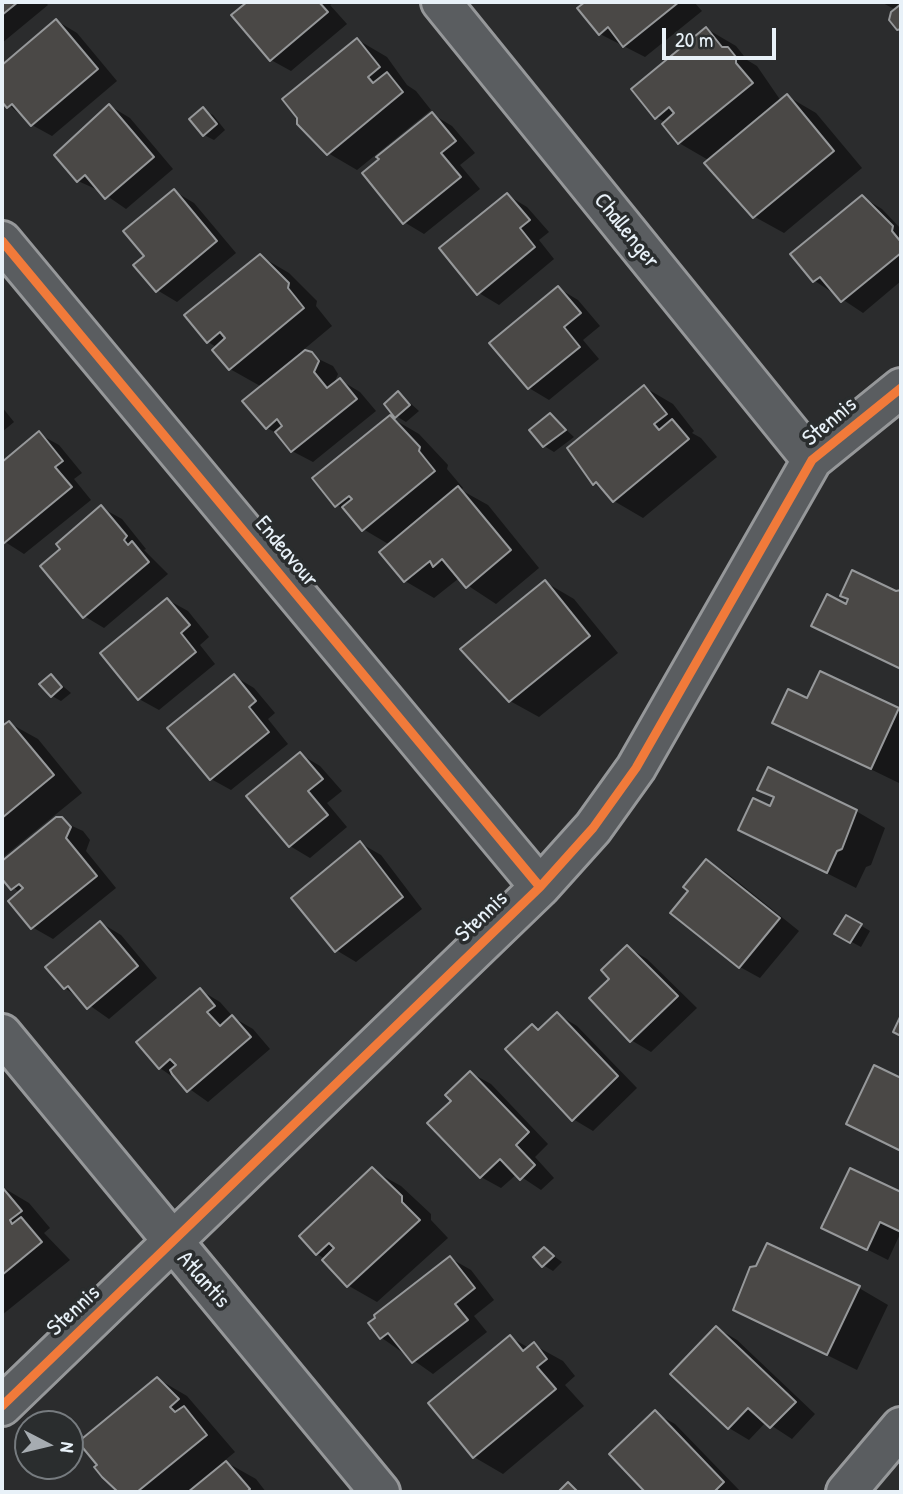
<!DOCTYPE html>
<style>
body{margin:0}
#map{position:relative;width:903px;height:1494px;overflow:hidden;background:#2b2c2d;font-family:"Patrick Hand",sans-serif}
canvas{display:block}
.frame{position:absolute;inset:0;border:4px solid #e8f1f8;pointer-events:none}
.north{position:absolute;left:14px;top:1410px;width:70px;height:70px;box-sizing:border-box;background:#2a2d2e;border:2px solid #767b7f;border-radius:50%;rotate:97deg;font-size:19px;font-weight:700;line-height:28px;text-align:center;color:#e8f1f8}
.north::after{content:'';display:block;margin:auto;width:24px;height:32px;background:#a6acb1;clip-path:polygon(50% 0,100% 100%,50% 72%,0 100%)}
.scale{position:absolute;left:662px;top:28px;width:114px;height:32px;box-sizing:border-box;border:4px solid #e8f1f8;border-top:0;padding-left:9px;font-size:21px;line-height:24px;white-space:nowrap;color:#e8f1f8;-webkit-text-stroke:5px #2a2d2e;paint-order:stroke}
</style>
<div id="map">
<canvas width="903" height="1494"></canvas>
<div class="frame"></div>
<div class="north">N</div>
<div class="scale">20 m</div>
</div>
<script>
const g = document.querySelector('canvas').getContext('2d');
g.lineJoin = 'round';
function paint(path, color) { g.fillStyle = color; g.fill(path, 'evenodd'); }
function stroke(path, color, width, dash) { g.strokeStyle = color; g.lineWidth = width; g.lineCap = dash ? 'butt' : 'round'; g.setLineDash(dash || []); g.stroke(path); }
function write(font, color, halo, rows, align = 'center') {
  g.font = font + ' "Patrick Hand",sans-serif'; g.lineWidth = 7; g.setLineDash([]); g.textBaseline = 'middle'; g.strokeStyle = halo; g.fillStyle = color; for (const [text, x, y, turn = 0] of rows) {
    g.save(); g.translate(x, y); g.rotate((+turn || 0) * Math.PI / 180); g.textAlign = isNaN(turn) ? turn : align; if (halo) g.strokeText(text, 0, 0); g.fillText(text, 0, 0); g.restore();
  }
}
paint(new Path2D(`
 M2,2H45L48,5L2,43Z
 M249,2H335L330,5L347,24L291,71L271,60L234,15Z
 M587,2H694L702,11L645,57L600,34L579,8Z
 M881,2H901V30L898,28L896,10Z
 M57,21L77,33L117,81L52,136L32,125L2,99V67Z
 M707,29L736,46L747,60L757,66L781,101L787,96L816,113L862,168L784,233L755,217L706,164L710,161L679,143L666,123L656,117Z
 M358,40L387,57L407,85L416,91L431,110L357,170L328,153Z
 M110,106L130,118L173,169L126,209L100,191L78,181Z
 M203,110L213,115L225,130L214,140L204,135Z
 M432,114L452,126L475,153L460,165L480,189L424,234L404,222Z
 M174,191L194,203L236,253L177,302L157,290L146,256Z
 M507,195L527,207L549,232L539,240L554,259L499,305L479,293Z
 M862,197L882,209L901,229V281L863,313L815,281L793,254Z
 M260,256L289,273L317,301L316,306L332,326L302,351L333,366L338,374L333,386L340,380L360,392L376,411L313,462L292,451L280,435L267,428L262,387L230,369L218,348L208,342Z
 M558,288L578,300L600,326L583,340L599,359L549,400L529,388Z
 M644,387L673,404L694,431L692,433L701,438L717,457L643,518L614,501L594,483Z
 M399,393L419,411L406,422L396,416Z
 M2,407L14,422L2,432Z
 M550,415L574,437L554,452L544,446Z
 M390,417L419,434L448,465L447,469L463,488L461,490L488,505L539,568L496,604L458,579L434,598L405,581L382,553L390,545L363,529L348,512L337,505Z
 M39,434L59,445L82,473L74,479L91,500L24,554L2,540V464Z
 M102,508L122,519L146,549L144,550L168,574L104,628L84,616Z
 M545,582L574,599L618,653L539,717L510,701Z
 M901,592V669L813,626L847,606Z
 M168,600L188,611L209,637L200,645L215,664L159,710L139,699Z
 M821,673L901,711V784L774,722L808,700Z
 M51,676L71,693L61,701L52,696Z
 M234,676L254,688L275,713L268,719L288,744L231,790L211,779Z
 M9,723L38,739L82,793L2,858V729Z
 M300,754L320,766L342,791L327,803L347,827L310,858L290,846Z
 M760,789L856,811L885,828L871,865L866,867L856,888L740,829L771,809L775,798Z
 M57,819L83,831L90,840L86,851L116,888L53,939L32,927L20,893L2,877V863Z
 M360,843L381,855L422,909L356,962L336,950Z
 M707,861L727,873L799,931L760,978L740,967L690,891Z
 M847,917L870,931L861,947L837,934Z
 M101,923L121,935L157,978L109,1019L65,988Z
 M627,947L647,959L697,1008L651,1052L631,1040L612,979Z
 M200,990L220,1002L234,1018L253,1029L270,1049L208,1102L160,1068Z
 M557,1014L577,1026L637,1088L593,1131L573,1119L532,1026L541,1030Z
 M875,1067L901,1080V1151L848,1124Z
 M471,1073L491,1084L548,1144L535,1157L554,1178L541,1190L517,1174L501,1188L481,1177L453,1101Z
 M372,1170L401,1186L431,1214V1220L448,1238L377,1302L349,1286L325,1259L317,1254Z
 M851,1170L901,1194V1232L888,1260L823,1227Z
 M2,1187L29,1203L50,1228L44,1233L70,1260L2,1315Z
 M544,1249L562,1262L553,1271L543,1265Z
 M450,1258L471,1270L494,1300L474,1316L487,1332L433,1374L382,1338L378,1318Z
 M859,1288L888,1305L857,1370L735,1309Z
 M717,1328L737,1340L815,1414L792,1439L766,1422L749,1440L729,1428Z
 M510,1337L529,1348L534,1345L563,1361L575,1376L565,1385L584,1406L503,1474L474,1457Z
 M158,1379L187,1396L235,1452L224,1461L256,1479L266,1492H119L103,1476L96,1467L97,1463Z
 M655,1413L675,1424L741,1492H647L611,1455Z`), '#0007');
const building = new Path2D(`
 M2,2H18L2,15Z
 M247,2H319L328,12L270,61L231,15Z
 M585,2H679L623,47L608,27L599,35L577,8Z
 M901,4V29L897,30L889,20L891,12Z
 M56,19L98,69L31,126L12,104L7,108L2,102V65Z
 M706,27L722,47H728L736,57V63L753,83L678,144L662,124L674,113L669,107L655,119L631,89Z
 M357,38L380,67L368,77L373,83L387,72L403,92L327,155L297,124V118L282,99Z
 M787,94L834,151L753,218L704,163Z
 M109,104L154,157L105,199L85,175L77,182L54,155Z
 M203,107L217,124L203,136L189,119Z
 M432,112L456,141L441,153L461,177L403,224L362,173L379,159L376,157Z
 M174,189L217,241L156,292L133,265L144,256L123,231Z
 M507,193L530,220L520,228L535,247L477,295L439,248Z
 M862,195L893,226L892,231L901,242V253L841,302L820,277L813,282L790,254Z
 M260,254L289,283L288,288L304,308L229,370L212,350L225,338L220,332L207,343L184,315Z
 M558,286L581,313L564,327L580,347L528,389L489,343Z
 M305,350L312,352L319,361L314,372L327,388L340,378L357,399L291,452L275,432L282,426L277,419L266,429L242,401Z
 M644,385L667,414L654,424L659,430L672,419L689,439L613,502L596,482L593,485L567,448Z
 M398,391L410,405L395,418L384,404Z
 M550,413L566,430L543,447L529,430Z
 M390,415L420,447L419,451L435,471L362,531L342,507L352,499L349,496L335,507L312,478Z
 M39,431L63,461L55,467L72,487L3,544L2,462Z
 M458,486L511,550L466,588L442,559L433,567L430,561L404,582L379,552Z
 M101,505L127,536L124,540L128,545L132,541L149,562L83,618L40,566L60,549L56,544Z
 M852,570L896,591L901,590V669L811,626L827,594L846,604L848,599L840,596Z
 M545,580L590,636L509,702L460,649Z
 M167,598L190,625L181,633L196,652L138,700L100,653Z
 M820,671L899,708L871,769L772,723L788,689L807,698Z
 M51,674L62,687L51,697L39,684Z
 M234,674L256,701L249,707L269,732L210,780L167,728Z
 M9,721L54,775L2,818V726Z
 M300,752L323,779L308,791L328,815L289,847L246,796Z
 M768,767L857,810L842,849L837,851L827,873L738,830L753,798L770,806L774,797L757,790Z
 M56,817H62L71,827L66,838L97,876L31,929L8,901L23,888L19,884L11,890L2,879V861Z
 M360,841L403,897L335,952L291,898Z
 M706,859L780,918L739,968L670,913L688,891L683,887Z
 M846,915L862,924L850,943L834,934Z
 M100,921L138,966L87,1009L68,986L64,989L45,967Z
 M627,945L678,996L630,1042L589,998L609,979L601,970Z
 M200,988L215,1006L207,1012L220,1026L232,1015L251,1037L187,1092L172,1074L170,1070L176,1065L170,1059L159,1069L136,1042Z
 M557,1012L618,1076L572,1121L505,1049L532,1024L538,1030Z
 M901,1015V1036L893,1032Z
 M874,1065L901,1078V1151L846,1124Z
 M470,1071L529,1132L516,1145L535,1165L520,1180L500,1159L480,1178L427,1123L451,1101L445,1095Z
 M372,1167L402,1196V1202L420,1220L347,1287L322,1260L334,1248L329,1243L316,1255L299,1236Z
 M850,1168L901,1192V1232L880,1222L867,1250L821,1228Z
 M2,1187L22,1211L10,1220L12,1224L21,1217L42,1242L2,1275Z
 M767,1243L860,1286L827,1355L733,1310L750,1267L756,1266Z
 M544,1247L554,1256L542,1267L533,1257Z
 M450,1256L475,1288L455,1304L468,1320L412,1363L388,1333L380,1339L368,1323L375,1318L374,1315Z
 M716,1326L796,1402L770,1428L748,1408L728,1429L670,1374Z
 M510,1335L523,1351L534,1342L547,1359L537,1367L556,1389L473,1458L428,1403Z
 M157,1377L179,1399L170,1407L175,1412L184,1406L207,1435L137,1492H118L102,1477L94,1467L97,1465L78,1442Z
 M655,1410L724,1482L714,1492H645L609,1454Z
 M226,1461L250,1489L247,1492H188Z
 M568,1482L578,1492H558Z`);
paint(building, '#4a4846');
stroke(building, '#96989a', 2);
const minor = new Path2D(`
 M441,2L812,460
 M2,241L540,887
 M2,1034L380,1492
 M2,1406L540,887L593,828L636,768L812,460L901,388
 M846,1492L901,1427`);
stroke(minor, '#96989a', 44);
stroke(minor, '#5a5d60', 38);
stroke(new Path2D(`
 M2,241L540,887
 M2,1406L540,887L593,828L636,768L812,460L901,388`), '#f17a3a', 9);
write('23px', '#e8f1f8', '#2a2d2e', [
 ["Challenger",626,231,51],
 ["Stennis",830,422,-40],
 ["Endeavour",286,552,50],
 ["Stennis",482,917,-44],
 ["Atlantis",203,1280,49],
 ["Stennis",74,1311,-43]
]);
</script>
